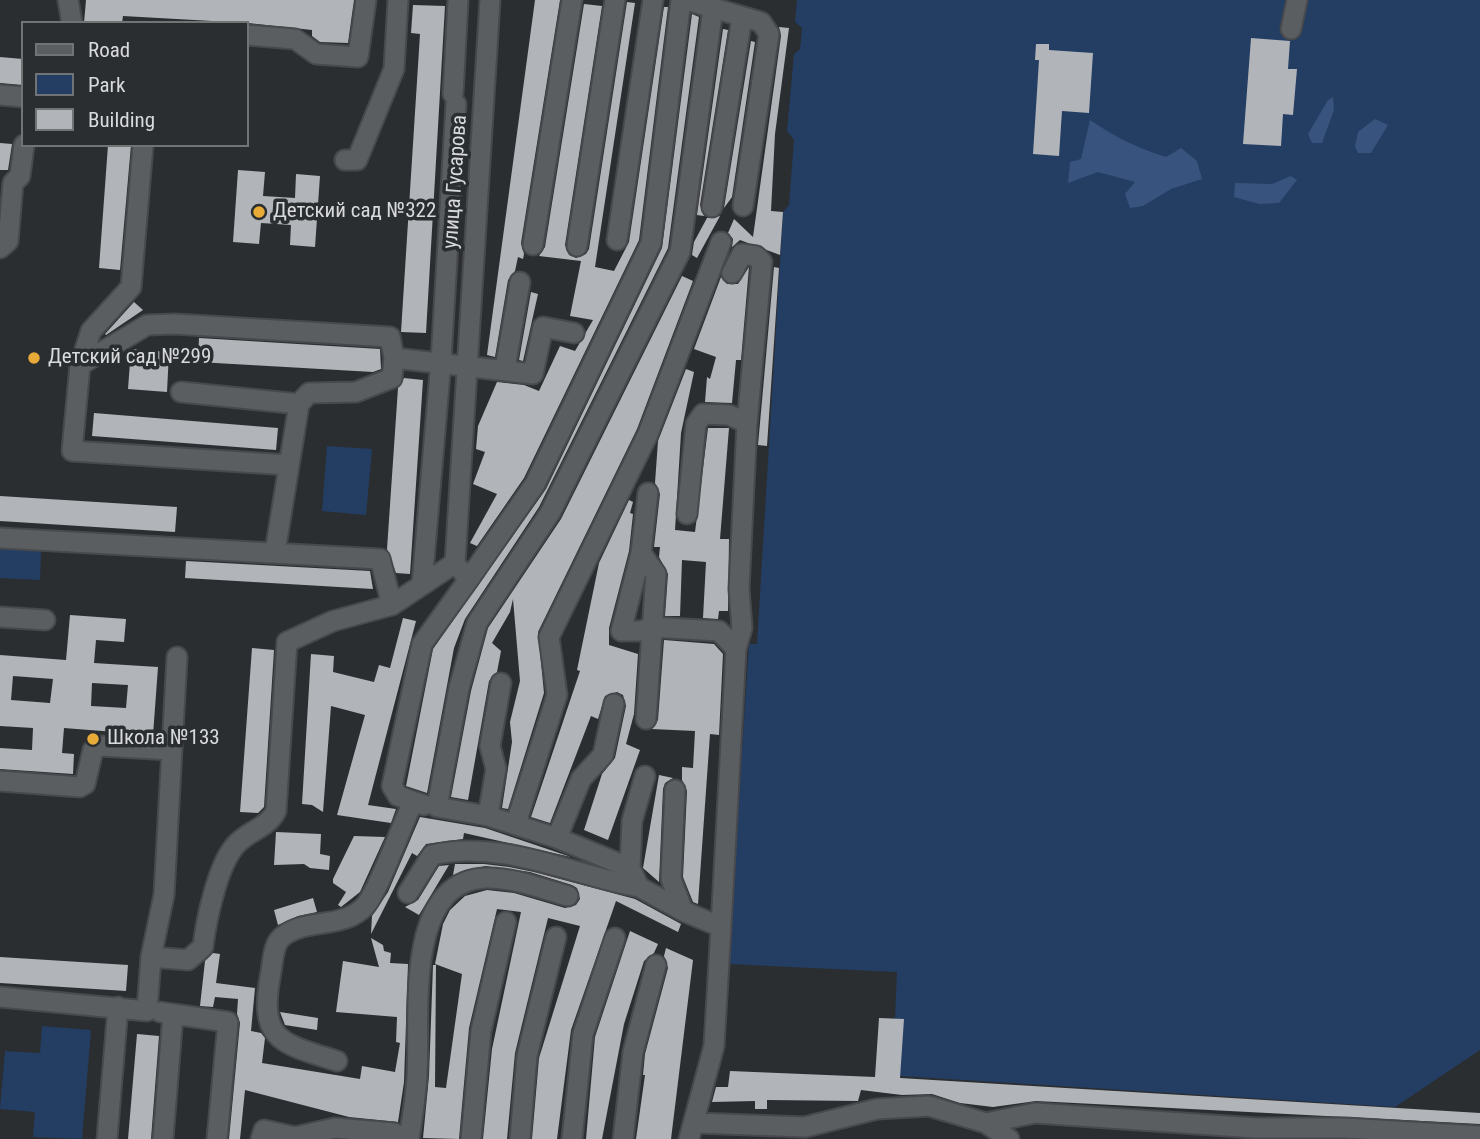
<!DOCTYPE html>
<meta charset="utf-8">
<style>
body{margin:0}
#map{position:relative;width:1480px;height:1139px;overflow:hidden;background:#2b2e31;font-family:"Roboto Condensed",sans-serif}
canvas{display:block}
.legend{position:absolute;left:21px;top:21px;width:228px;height:126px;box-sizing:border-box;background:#2b2e31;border:2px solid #717375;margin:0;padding:9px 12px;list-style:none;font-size:21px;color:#d9dadc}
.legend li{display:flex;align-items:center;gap:14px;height:35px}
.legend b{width:35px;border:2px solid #717375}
</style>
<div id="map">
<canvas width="1480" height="1139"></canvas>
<ul class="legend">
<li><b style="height:9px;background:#5b5e61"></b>Road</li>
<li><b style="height:19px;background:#243d63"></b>Park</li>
<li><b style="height:19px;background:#b1b4b8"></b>Building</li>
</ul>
</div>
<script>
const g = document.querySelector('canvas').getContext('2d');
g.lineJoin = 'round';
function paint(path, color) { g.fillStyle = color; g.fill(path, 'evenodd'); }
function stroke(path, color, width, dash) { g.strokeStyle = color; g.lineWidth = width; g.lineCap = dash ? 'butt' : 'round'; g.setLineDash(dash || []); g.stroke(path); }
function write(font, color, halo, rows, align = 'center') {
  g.font = font + ' "Roboto Condensed",sans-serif'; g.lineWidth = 7; g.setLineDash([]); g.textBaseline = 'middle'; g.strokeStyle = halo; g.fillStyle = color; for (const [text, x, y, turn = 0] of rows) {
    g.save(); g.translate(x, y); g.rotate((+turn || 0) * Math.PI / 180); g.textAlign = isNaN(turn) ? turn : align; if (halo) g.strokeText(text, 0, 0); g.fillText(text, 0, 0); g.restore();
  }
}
paint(new Path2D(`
 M797,0H1480V1050L1395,1107L900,1076L895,1019L897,972L728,964L749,644H757L783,212L789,205L794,140L787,131L794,54L800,49L802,28L795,22Z
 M327,446L372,449L366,515L322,511Z
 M0,548L41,550L40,580L0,578Z
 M42,1026L91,1030L82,1139L33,1137L35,1112L0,1109L5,1051L40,1053Z`), '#243d63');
paint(new Path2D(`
 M1333,97L1334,110L1322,143H1312L1308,134L1328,100Z
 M1375,119L1388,125L1371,153H1358L1355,146L1358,132Z
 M1090,120C1115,137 1137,148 1166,157L1181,148L1197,161L1202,179L1171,189L1143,206L1130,208L1125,194L1135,182L1098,172L1068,183L1070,162L1081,159Z
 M1291,176L1297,180L1279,203L1259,204L1234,197L1235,183L1272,184Z`), '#37537e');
paint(new Path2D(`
 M86,0H354L348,43L320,42L312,36V30L248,23L123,16L122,23H84Z
 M535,0H560L521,243L524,254L523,259L518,257L515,271L508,280L495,357L487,355Z
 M627,2L635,3L595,267L614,271L629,242L664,7H668L639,240L524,478L477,546L470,543L497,494L473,484L485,452L476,449L478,426L497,382L524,385L539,391L560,346L575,351L593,320L570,316L581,261L539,256L545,247L584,4L602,6L565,245L569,255L576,258L586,254L589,249Z
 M413,5L445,6L426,333L401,332L420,34L411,33Z
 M692,14L699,17L668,248L539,507L465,619L454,648L427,793L406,786L433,649L546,489L662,248Z
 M779,27L789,28L775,134L771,211L783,212L780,255L740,240L732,247L733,239L728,233L734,219L753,237L781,36Z
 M723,29L728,30L700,205L704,216L697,215Z
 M1251,38L1290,41L1288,69H1297L1293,115L1283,114L1281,146L1243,144Z
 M751,41L755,42L732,197L724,208Z
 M1036,44H1049V50L1093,53L1089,113L1062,111L1059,156L1033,154L1039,60H1035Z
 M0,57L23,59V85L0,83Z
 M0,143L12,144L8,170H0Z
 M108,145H131L120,270L99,268Z
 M238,170L265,172L263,196L295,198L296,174L320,176L315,247L290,245L291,225L261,223L259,244L233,242Z
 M720,216L697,258L692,255L694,242L707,218Z
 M749,267L741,360H736L732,403L705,402L707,377L710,379L716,357L694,349L721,277L727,284H738Z
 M774,267L779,268L767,446L758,445Z
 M682,276L693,281L637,429L538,632L544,693L508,809L502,808L512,742L510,722L520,681L513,599L510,612L492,643L501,651L497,672L489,681L468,800L451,797L471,691L488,628L561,519Z
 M531,292L538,294L523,361L519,360Z
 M134,302L143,310L106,335L105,334Z
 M199,338L380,349L381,369L373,372L198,362Z
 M131,349L169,352L167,392L128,389Z
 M686,369L694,372L681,433L675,530L695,532L708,428H729L720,539H729L728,611H719L718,619L703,618L706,562L682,560L680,616H665L668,574L659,557L660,547H654L660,494L655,483L658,441Z
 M404,378L423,380L410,574L396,573L387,549L398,388Z
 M94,413L278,428L276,450L92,436Z
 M0,496L177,507L175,532L0,521Z
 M629,500L633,502L630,513L633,514L629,551L609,628V645L638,654L634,714L626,744L640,750L608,840L584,830L602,774L615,758L626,706L623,695L617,692L605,696L598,719L591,716L550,823L531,817L580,671L577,670L599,563Z
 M186,561L370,571L373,589L185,578Z
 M70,615L126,619L124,642L96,640L94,663L158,667L153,735L64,728L62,753L74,754L73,774L0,769V748L32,750L33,728L0,726V655L66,660ZM13,676L53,679L50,703L11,700ZM92,683L128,685L126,708L91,706Z
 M403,618L416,621L368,805L396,809L391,823L337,815L365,715L331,706L323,812L312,805L302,804L311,654L334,656L333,672L374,682L379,665L390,668Z
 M664,640L714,644L723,654L719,735L710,734L698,904L693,902L683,877L687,791L682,780V767L693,768L695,731L652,729L658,720Z
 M252,648L274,650L264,807L258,813L240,812Z
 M659,775L673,778L665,783L663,789L659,882L643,868Z
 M420,817L485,828L571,857L464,833L463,839L426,844L417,856L412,853L371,934L372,916L388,892Z
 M276,832L321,834L320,854L330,856L329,870L310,868L304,864L274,865Z
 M354,836L385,837L360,892L341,907L338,905L346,892L333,883V879Z
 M455,864H484L509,867L534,872L635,899L681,924L678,932L616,901L571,1030L557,1139H532L539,1058L580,926L548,918L515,1053L507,1139H483L492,1049L521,912L497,909L469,1028L459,1139L423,1138L429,1076L433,965H436L435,1087L446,1088L462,974L435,964L443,924L450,910L465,896L487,890L514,893L565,908L576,905L580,899L577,888L572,885L530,872L485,866L453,875Z
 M449,865L419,915L405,907L418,900L439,866Z
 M313,898L317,912L298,916L278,925L274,910Z
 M630,931L658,944L654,953L644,961L624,1024L602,1139H586L595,1037Z
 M371,938L383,945L384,951L391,953L390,963L408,964L404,1082L398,1122L349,1117L245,1090L240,1139H229L240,1023L237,1014L238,999L215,997L213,1007L200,1006L205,961L213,953L220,954L216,983L255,988L251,1031L261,1033L265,1038L262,1063L360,1079L362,1066L395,1072L400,1043L396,1042L397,1017L336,1012L343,961L379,967Z
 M666,948L693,960L671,1139H636L645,1075H643L645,1054L668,968L664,956Z
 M0,957L128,965L126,991L0,983Z
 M280,1012L318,1018L317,1030L285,1025Z
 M879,1018L904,1019L900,1078L1480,1113V1124L1036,1101L993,1107L960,1103L932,1094L902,1095L861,1090L858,1101L767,1100V1109H755V1101L712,1102L716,1087H728L730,1071L875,1077Z
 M137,1034L159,1036L151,1139H128Z`), '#b1b4b8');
const minor = new Path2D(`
 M68,0L72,23
 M686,0L713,8L680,252L550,513L477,623L459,688L437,807L488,816L557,838L630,868L639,887L683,911L721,927L714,1046L689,1139
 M713,8L761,22L769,34L743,206
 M1291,29L1297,0
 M247,35L295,39L316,54L358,57L366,0
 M453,94L458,0
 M0,95L23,97
 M143,145L131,287L91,331L80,365L72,451L289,465
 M345,160H357L394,69L398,0
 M712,207L742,17
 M617,240L653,0
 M533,245L572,0
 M577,246L615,0
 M0,248L8,241L13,183L20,176L24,145
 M80,365L147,325L175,324L390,337L394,358
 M505,369L520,282
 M181,392L299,404
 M648,493L641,553L621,631H641L651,627L719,631L736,649
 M687,514L696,424L703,414L729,415L747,423
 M0,538L380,559L392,605
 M275,552L299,404L309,393L356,392L392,378L394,358L533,374L543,327L574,333
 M641,553L656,574L646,719
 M469,579L535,484L651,243L681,0
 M422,584L441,361L456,104
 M0,617L45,620
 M0,781L80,787L85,784L93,750L101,746L171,750
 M675,790L671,879L683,911
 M424,805L398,796L392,786L422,644L469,579L461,570
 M488,816L496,769L490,746L501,683
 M516,823L557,695L549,637L648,434L721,242
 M557,838L581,779L603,755L614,704
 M630,868L632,821L645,776
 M408,893L432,855C502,839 572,875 639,887
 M721,927L736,649L742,628L739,589L747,423L762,262L756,256L742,254L732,273
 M151,957L188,960L203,947C206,921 217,868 234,847C245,832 268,828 276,811L287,642L333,621L392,605L455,563L490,0
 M0,997L147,1011L151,957L164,895L177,657
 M160,1012L173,1014L163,1139
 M173,1014L228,1022L217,1139
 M337,1061C279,1043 258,1040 271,972C273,961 273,944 282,937C306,917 343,930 365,906C378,892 402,825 412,804
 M696,1123L805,1127L877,1109L929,1106L986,1123L1035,1113L1256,1128H1345L1480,1136
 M986,1123L1009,1139
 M107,1139L118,1007
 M261,1139L264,1130L295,1137L335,1128L394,1133L405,1139
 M409,1139C412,1118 416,1097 417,1075C421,1021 402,882 485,878C512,877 543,889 568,896
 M471,1139L481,1031L506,922
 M520,1139L527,1056L556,937
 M572,1139L583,1034L615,938
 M623,1139L633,1052L656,965`);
stroke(minor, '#47494c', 23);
stroke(minor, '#5b5e61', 19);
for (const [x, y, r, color] of [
 [259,212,7,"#e8ab37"],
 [34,358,7,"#e8ab37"],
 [93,739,7,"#e8ab37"]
]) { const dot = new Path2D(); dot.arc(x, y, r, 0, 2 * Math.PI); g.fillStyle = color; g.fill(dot); stroke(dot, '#2b2e31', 2.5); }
write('21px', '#d9dadc', '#2b2e31', [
 ["улица Гусарова",456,182,-86]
]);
write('21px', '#d9dadc', '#2b2e31', [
 ["Детский сад №322",273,212],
 ["Детский сад №299",48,358],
 ["Школа №133",107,739]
], 'left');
</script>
